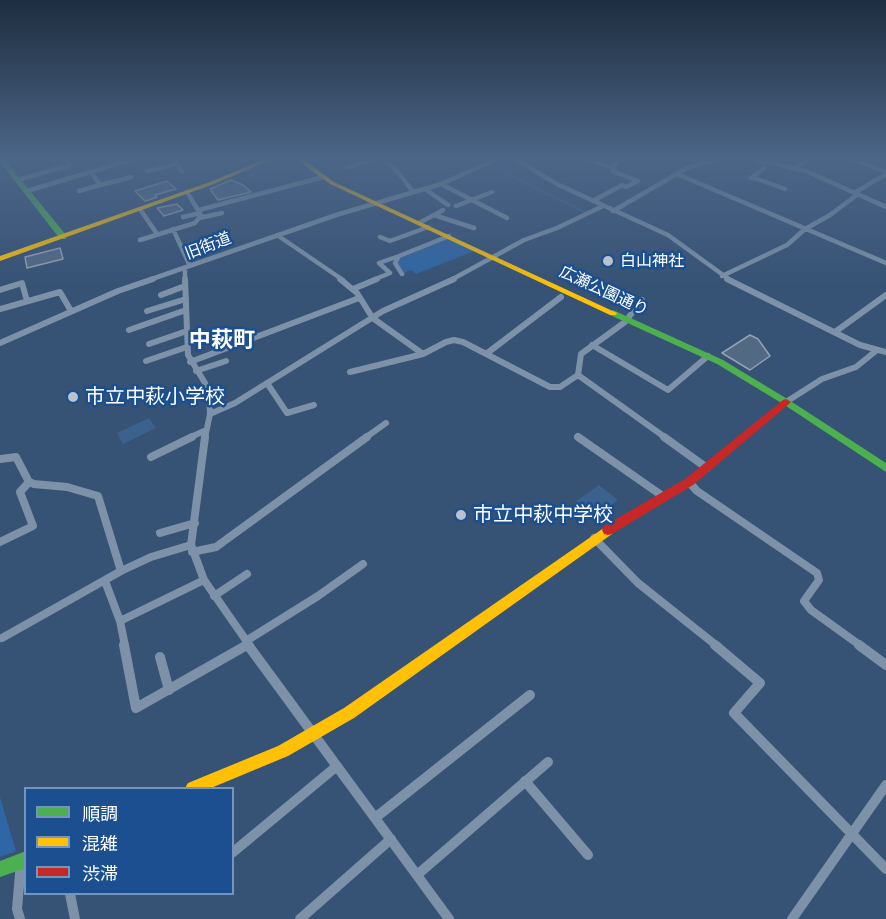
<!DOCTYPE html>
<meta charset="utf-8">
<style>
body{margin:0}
#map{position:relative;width:886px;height:919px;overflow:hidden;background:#365274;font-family:"Asap Condensed","Noto Sans JP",sans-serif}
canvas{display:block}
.legend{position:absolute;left:24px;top:787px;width:210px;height:108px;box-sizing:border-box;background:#1b4f8f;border:2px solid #7695bc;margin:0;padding:8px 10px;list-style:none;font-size:18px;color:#fff}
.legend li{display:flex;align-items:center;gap:12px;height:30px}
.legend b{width:30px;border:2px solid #7695bc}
</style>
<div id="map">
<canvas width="886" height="919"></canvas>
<ul class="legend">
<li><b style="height:8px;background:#4caf50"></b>順調</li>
<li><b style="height:8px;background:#ffc107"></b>混雑</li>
<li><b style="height:8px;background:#c62828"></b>渋滞</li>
</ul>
</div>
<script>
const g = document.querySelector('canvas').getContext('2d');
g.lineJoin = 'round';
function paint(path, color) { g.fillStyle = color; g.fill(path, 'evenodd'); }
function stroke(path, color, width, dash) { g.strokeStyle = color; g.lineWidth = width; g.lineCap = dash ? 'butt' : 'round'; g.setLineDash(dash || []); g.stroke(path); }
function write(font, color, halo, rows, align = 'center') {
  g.font = font + ' "Asap Condensed","Noto Sans JP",sans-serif'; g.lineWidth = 5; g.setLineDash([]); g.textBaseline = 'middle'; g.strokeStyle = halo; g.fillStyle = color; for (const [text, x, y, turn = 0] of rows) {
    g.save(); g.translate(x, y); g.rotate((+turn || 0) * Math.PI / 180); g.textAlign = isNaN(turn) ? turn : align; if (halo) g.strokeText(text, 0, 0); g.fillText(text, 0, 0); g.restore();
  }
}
paint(new Path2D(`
 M449,238L474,251L416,274L411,270L404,273L397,262L400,257Z
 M0,797L16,851L0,857Z`), '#2f66a5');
paint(new Path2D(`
 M149,418L156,428L123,444L117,433Z
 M599,485L618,500L593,520L574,503Z`), '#3b618d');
stroke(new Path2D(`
 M490,166L587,213`), '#3b618d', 2);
const building = new Path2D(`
 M231,180L243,185L251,192L218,200L210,189Z
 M167,181L176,189L155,195L157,197L149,200L145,201L135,191Z
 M177,204L183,210L164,216L157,208Z
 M60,248L63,259L27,268L25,257Z
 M750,335L758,339L770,356L750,370L722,353Z`);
paint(building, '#526984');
stroke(building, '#92a2b6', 1.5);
stroke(new Path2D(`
 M179,159L176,162L182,172
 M384,159L398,172L413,192
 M515,159L559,185L668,235L730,280
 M588,159L610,167L617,163
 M755,159L806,171L886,207
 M852,159L886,172
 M346,168L373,159
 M794,168L806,161
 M147,171L177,164
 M91,172L100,185L131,177
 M677,174L886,263
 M752,177L785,189
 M751,178L764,168L765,163L759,161
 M18,180L70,165L64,159
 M441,184L507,218
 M425,189L448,205
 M27,191L134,159
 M79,191L100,185
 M856,192L886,174
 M593,201L622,185L626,187L638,181L612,171L614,169L610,167
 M456,206L492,192
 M140,209L157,234
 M199,210L323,177
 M613,211L687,168L720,159
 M434,215L443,210
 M183,217L200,213
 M199,218L222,213
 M419,223L434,215L474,228
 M173,229L190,266
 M277,235L343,280
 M380,237L390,241L428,227
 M140,240L195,223L201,215L187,192
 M185,268V280
 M402,274L395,263L399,256L449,236
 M722,276L787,245L805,229L830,215L858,194
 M149,280L336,215L441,184L497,159
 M373,280L390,273L379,263L399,256
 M451,280L524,240L557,228L603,206`), '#7d92a8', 4.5);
stroke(new Path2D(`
 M185,279L188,355L205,383L209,396L210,414L205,438
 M340,279L357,293L372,317
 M727,279L860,345L886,352
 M353,289L377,279
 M0,290L22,283L27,301
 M161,295L185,286
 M642,300L625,322L581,354L578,375L666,438
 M0,309L60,292L71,311
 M147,311L186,299
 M129,330L186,310
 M835,332L886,295
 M0,343L118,291L153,279
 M149,344L187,331
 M592,345L668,390L708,356
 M423,354L446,342L454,340L463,342L550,387H560L578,375
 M486,354L561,297
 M146,361L187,347
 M190,362L359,298
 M196,371L226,361
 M350,372L423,354L374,319
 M267,383L287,413L314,405
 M786,402L822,379L856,367L877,350
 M210,414L235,403L383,311L454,279
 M578,437L580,438
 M189,438L206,430
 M365,438L386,423`), '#7d92a8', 6);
stroke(new Path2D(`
 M205,437L191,545L204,580L250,646
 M578,437L664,497
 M664,437L707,468
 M151,457L192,437
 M0,459L16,457L29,482L34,484L67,487L98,496L121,571L151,557L191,545
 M689,482L697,491L817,573L819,580L804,601L811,610L861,646
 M160,533L195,523
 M594,538L638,583L717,646
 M0,542L33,526L20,492L29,482
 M192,552L216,547L367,437
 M105,581L120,621L125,646
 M214,596L247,574
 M120,621L204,580
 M2,638L121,571
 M246,641L318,596L363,564
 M245,646L249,644`), '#7d92a8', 8);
stroke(new Path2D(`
 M124,645L136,708L247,645
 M248,645L449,919
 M715,645L760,683L734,713L886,869
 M859,645L886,665
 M160,657L169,690
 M525,781L588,855
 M375,818L530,695
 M232,853L337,766
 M417,875L548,762
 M70,894L75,919
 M20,919L17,909L21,862
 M300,919L391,839
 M792,919L886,785`), '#7d92a8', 10);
paint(new Path2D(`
 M0,159H4L66,235V239H60L0,162Z
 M613,310L723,360L789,400L886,463V472L783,404L717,364L610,315L609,313Z
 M26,851V868L0,877V861Z`), '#4caf50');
paint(new Path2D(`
 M265,159H273L214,184L0,261V256L210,182Z
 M296,159H303L334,182L617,313L616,315H610L330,184Z
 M608,525L612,526L614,530L612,534L354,718L288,756L211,788H185L188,783L278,746L344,708Z`), '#ffc107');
paint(new Path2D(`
 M786,399L791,402L789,404L693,485L612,534L608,535L604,534L602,530L604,526L685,479L783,400Z`), '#c62828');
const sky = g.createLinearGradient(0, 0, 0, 288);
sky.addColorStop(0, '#1e2d40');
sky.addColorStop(0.55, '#4c6688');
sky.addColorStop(1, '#4c668800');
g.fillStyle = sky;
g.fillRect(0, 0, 886, 288);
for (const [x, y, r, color] of [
 [608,261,6,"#b9c2ce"],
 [73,397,6,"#b9c2ce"],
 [461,515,6,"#b9c2ce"]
]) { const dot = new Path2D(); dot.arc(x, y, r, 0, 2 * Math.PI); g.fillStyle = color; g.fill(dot); stroke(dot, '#1b4f8f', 2); }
write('16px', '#fff', '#1b4f8f', [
 ["旧街道",208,246,-21],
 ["広瀬公園通り",604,291,25]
]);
write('16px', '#fff', '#1b4f8f', [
 ["白山神社",620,261]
], 'left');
write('20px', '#fff', '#1b4f8f', [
 ["市立中萩小学校",85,397],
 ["市立中萩中学校",473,515]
], 'left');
write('bold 22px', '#fff', '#1b4f8f', [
 ["中萩町",222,340]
]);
</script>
